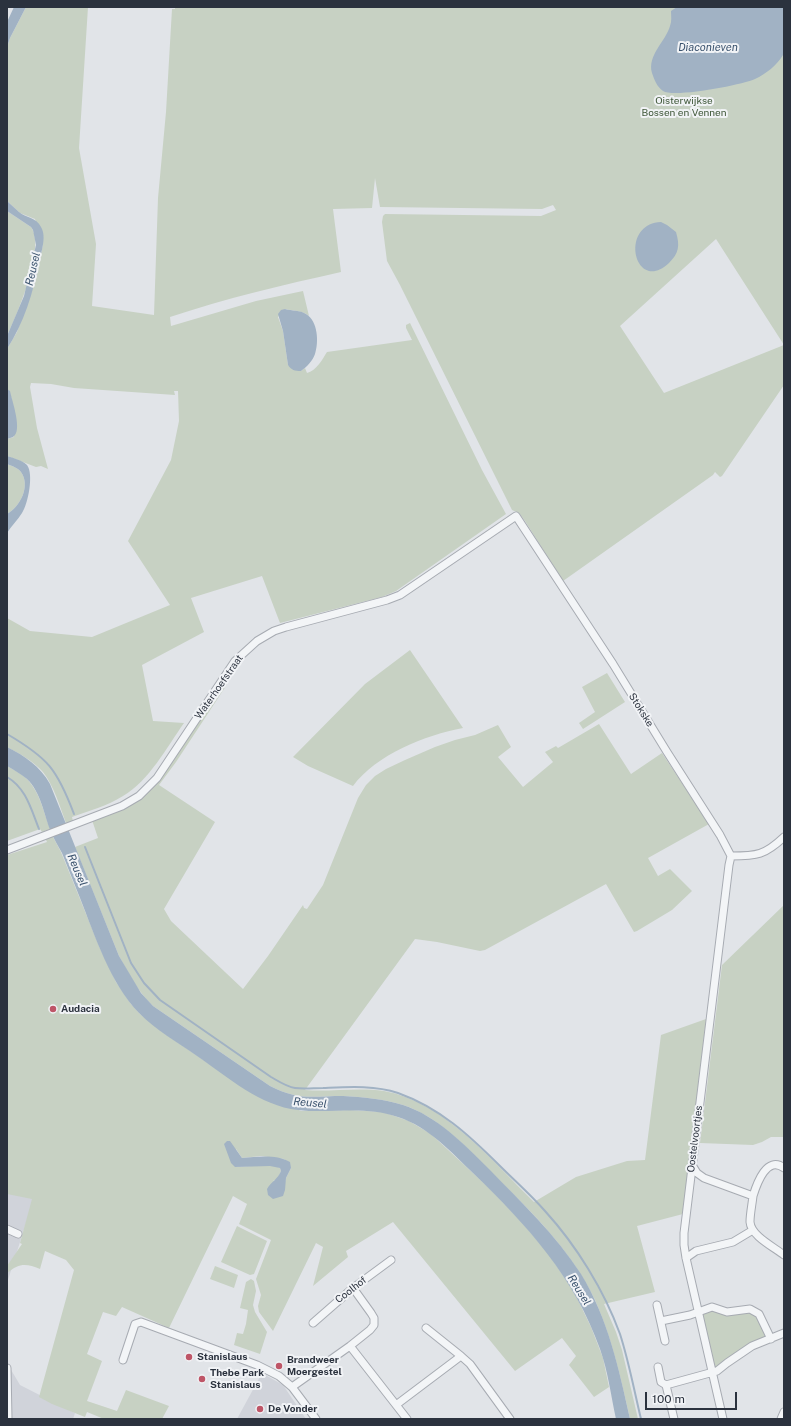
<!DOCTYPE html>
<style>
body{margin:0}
#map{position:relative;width:791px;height:1426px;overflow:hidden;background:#e1e4e8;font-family:"Public Sans",sans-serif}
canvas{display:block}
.frame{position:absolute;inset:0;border:8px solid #2b323e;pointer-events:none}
.scale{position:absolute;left:645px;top:1392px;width:92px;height:18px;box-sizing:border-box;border:2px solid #2b323e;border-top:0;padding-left:5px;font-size:12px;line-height:14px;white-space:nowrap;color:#2b323e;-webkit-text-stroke:3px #f1f3f6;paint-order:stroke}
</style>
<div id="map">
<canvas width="791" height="1426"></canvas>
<div class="frame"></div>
<div class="scale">100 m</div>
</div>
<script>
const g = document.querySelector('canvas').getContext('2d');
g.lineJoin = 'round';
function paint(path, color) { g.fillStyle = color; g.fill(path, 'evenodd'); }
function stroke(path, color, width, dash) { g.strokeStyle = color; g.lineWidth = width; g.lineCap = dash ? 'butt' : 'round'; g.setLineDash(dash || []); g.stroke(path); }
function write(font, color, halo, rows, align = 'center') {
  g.font = font + ' "Public Sans",sans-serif'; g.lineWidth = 4; g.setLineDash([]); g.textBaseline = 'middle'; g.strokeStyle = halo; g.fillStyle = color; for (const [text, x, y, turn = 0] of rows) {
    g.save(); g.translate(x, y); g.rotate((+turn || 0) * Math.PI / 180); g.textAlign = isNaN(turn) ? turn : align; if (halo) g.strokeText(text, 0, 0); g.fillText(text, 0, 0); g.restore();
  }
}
paint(new Path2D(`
 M7,1193L34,1198L7,1283Z
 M7,1363L20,1385L75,1413L73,1419H7Z
 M262,1373L283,1385L306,1419H237Z`), '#d0d3da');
paint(new Path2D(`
 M26,7H88L79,148L96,244L92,306L154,315L158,198L166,112L172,9H175V7H784V385L722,476L720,477L715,472L713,475L563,581L525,521L519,513L512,510L400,285L387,261L382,222L383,216L385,214L541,216L556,210L553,205L542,209L380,207L375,178L372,208L333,209L341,272C283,285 227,298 170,317L171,326L256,301L303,291L309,316C302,310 293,311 285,309L278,317L283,331L288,365L301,371L305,368L307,373C316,371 322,360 327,352L412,340L406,328V325L410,323L482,470L506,514L396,591L382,597L280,623L262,576L191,598L204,632L142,665L153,721L184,723C167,747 149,781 123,796C107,806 89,811 72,817L73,821L66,823C60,807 54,786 43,772C33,761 20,754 7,747V618L30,631L92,637L170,605L128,541L171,460L179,421L178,391H174L175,395L74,388L51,384L31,383L30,387L37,428L48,469L41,466L36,467L7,456V439L14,437C13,426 15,396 7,389V349L17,332L36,279L43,244L35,219L20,213L7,201V47L10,38ZM716,239L784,345L664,393L620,326Z
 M7,211L31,227C46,247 17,315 7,336Z
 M7,464C12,466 18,468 21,472C31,486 20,507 7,514Z
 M410,650L463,728C425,735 376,755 353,786L308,766L293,757L365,684Z
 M607,673L625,702L583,729L579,723L595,712L582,687Z
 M228,680L226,686L176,762L159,785L215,822L164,909L171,921L243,989L268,956L303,905L304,908L307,909L323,885L358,798L366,785L375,776L386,769L405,760L435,747L455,740L475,735L498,725L511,747L498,757L523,787L553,762L545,752L556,746L558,748L599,724L631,774L662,753L709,824L648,858L658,876L670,869L692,891L672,910L637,931L634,932L606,884L485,950L480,951L437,942L415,939L305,1090C331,1092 358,1087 384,1091C445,1102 492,1161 534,1202L576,1177L627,1161L645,1160L661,1035L706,1019L683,1214L637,1226L655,1292L604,1304L616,1332L622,1350L638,1419H630C621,1379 612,1338 595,1300C572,1252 533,1213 495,1176C470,1150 438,1116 403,1105C384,1099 363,1097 343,1096C313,1096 299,1101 270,1086L153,1006C138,992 129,974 119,956L75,847L98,838L92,820L112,812L165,772Z
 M7,766C14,770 22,774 28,780C40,793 44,813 50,829L42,832L40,829L7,841Z
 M52,835L61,852L99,946L116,982L131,1004L140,1014L164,1033L243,1087L301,1111L350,1110L383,1112L409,1121L431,1134L488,1187L521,1221L548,1253L574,1292L591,1327L603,1358L609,1387L594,1397L569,1365L576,1356L562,1338L515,1371L393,1222L346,1251L348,1257L313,1286L323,1247L316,1243L273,1331L259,1312L258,1306L261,1295L256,1279L271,1240L239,1224L247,1204L233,1196L169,1328L122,1307L116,1316L103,1312L87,1354L102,1361L87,1401L117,1411L126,1390L169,1406L162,1419H104L87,1412L85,1417L52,1404L39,1397L74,1270L66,1260L45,1251L40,1269C26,1263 19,1263 7,1273V1266L22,1244L20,1243L32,1199L7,1194V855L47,842L45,838ZM236,1149L242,1158L261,1156L284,1159L291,1168L286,1178L285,1182L273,1181L278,1179L281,1171L280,1168L276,1166H252L235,1167Z
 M784,905V1137H771L762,1142L753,1145L700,1143L722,965Z
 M237,1226L267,1241L254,1274L250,1275L221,1262Z
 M215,1266L238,1275L234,1288L210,1279Z
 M251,1279L254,1281L256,1291L253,1305L255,1312L267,1332L260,1354L234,1345L237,1333L243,1334L246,1324L248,1310L240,1308L246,1282Z
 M712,1309L745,1311L756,1314L767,1336L715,1369L701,1315L703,1312Z`), '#c7d1c3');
paint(new Path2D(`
 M14,7H26L10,38L7,47V22Z
 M677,7H784C784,16 786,50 783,55C777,65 766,74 755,79C742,85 674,98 663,91C657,87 654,79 652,73C647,55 666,41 670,26C672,21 671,16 671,11Z
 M7,201C11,205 15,208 19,212C26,218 36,217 41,227C47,237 41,252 39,263C33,293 24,323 7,349V336L24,296L36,245L33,230L31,227L7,211Z
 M661,222L667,225L676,232C680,246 679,253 669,263C635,295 618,224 661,222Z
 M285,309C292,311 300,310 306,314C318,321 319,342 315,354C313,360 307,367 301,371C295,371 291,370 288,365L283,331L278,314L281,310Z
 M7,389L10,391C12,401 23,431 13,437C11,438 9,438 7,439Z
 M7,456C13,458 22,460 27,465C34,474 28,504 22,513C18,520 11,526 7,533V514C20,507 31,486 21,472C18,468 12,466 7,464Z
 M7,747C25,756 40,766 50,784L119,956L141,993L153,1006L270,1086C299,1101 313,1096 343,1096C363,1097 384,1099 403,1105C437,1116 464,1144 489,1169C521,1202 556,1235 581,1274C608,1318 619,1369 630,1419H616C611,1396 608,1371 600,1349C575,1278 527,1225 474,1174C451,1152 429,1127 398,1117C363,1105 332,1114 298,1110C260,1106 228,1077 197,1056C177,1042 156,1030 139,1013C110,983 95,936 80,898C74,883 68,868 62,853C58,846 54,839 51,832C44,815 41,792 27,779C21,774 14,770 7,766Z
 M227,1141H230L242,1158C258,1157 275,1154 290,1162L291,1168L286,1178L285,1190L283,1196L273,1199L268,1195L267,1189C271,1182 278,1179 281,1171L280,1168L270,1166L235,1167L231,1163L224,1144Z`), '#a1b2c4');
stroke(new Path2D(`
 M7,734C48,758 57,769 74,814
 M7,777C26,788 31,809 39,829
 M85,847L131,963L144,983L160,1000L271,1077C278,1081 287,1087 295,1088C304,1089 314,1088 323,1088C347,1087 374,1085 398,1093C440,1108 469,1135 500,1166C515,1181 531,1195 545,1211C576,1245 604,1290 620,1334C629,1362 634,1390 641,1419`), '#a1b2c4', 2);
const minor = new Path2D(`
 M7,850L122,806L139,796L157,778L235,661L257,641L274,631L286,627L387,600L400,595L516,516L613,664L667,752L720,835L731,856C757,856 765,855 784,837
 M692,1165L697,1173L704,1178L753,1196C752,1205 750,1214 750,1222C751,1236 774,1247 784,1255
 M753,1196C757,1183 767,1155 784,1168
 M7,1229L18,1234
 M686,1258L696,1251L733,1242L753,1230
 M657,1305L665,1341
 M661,1321L690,1315L712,1307L727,1312L750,1309L759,1314L771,1339
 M313,1323L353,1288L391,1260
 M426,1328L461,1356
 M350,1346L407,1419
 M123,1360L135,1324L141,1322L257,1365L279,1376L292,1387L316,1419
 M658,1367L661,1382L666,1385L674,1419
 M7,1368L8,1419
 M666,1385L717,1371L727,1363L752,1346L784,1333
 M292,1387L350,1346L370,1330L374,1325V1318L371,1313L353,1288
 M396,1405L461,1356L470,1364L510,1419
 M723,1419L686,1258L684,1245V1233L729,865L731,856
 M781,1419L784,1412`);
stroke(minor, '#a7abb2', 9);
stroke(minor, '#f3f5f7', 7);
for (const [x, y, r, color] of [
 [53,1009,4,"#be5567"],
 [189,1357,4,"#be5567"],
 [279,1366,4,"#be5567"],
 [202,1379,4,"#be5567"],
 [260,1409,4,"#be5567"]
]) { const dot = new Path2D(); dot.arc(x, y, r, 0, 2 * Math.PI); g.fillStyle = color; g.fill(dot); stroke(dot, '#f1f3f6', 1.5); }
write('10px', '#40583a', '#f1f3f6', [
 ["Oisterwijkse",684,101],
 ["Bossen en Vennen",684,113]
]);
write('10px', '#2b323e', '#f1f3f6', [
 ["Waterhoefstraat",219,687,-55],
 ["Stokske",641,710,58],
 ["Oostelvoortjes",695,1139,-83],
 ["Coolhof",351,1290,-38]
]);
write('bold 10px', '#2b323e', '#f1f3f6', [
 ["Audacia",61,1009],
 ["Stanislaus",197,1357],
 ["Brandweer",287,1360],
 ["Moergestel",287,1372],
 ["Thebe Park",210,1373],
 ["Stanislaus",210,1385],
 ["De Vonder",268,1409]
], 'left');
write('italic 11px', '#3a526d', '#f1f3f6', [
 ["Diaconieven",708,48],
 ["Reusel",33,269,-77],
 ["Reusel",77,870,67],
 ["Reusel",310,1103,5],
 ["Reusel",579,1290,58]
]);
</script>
